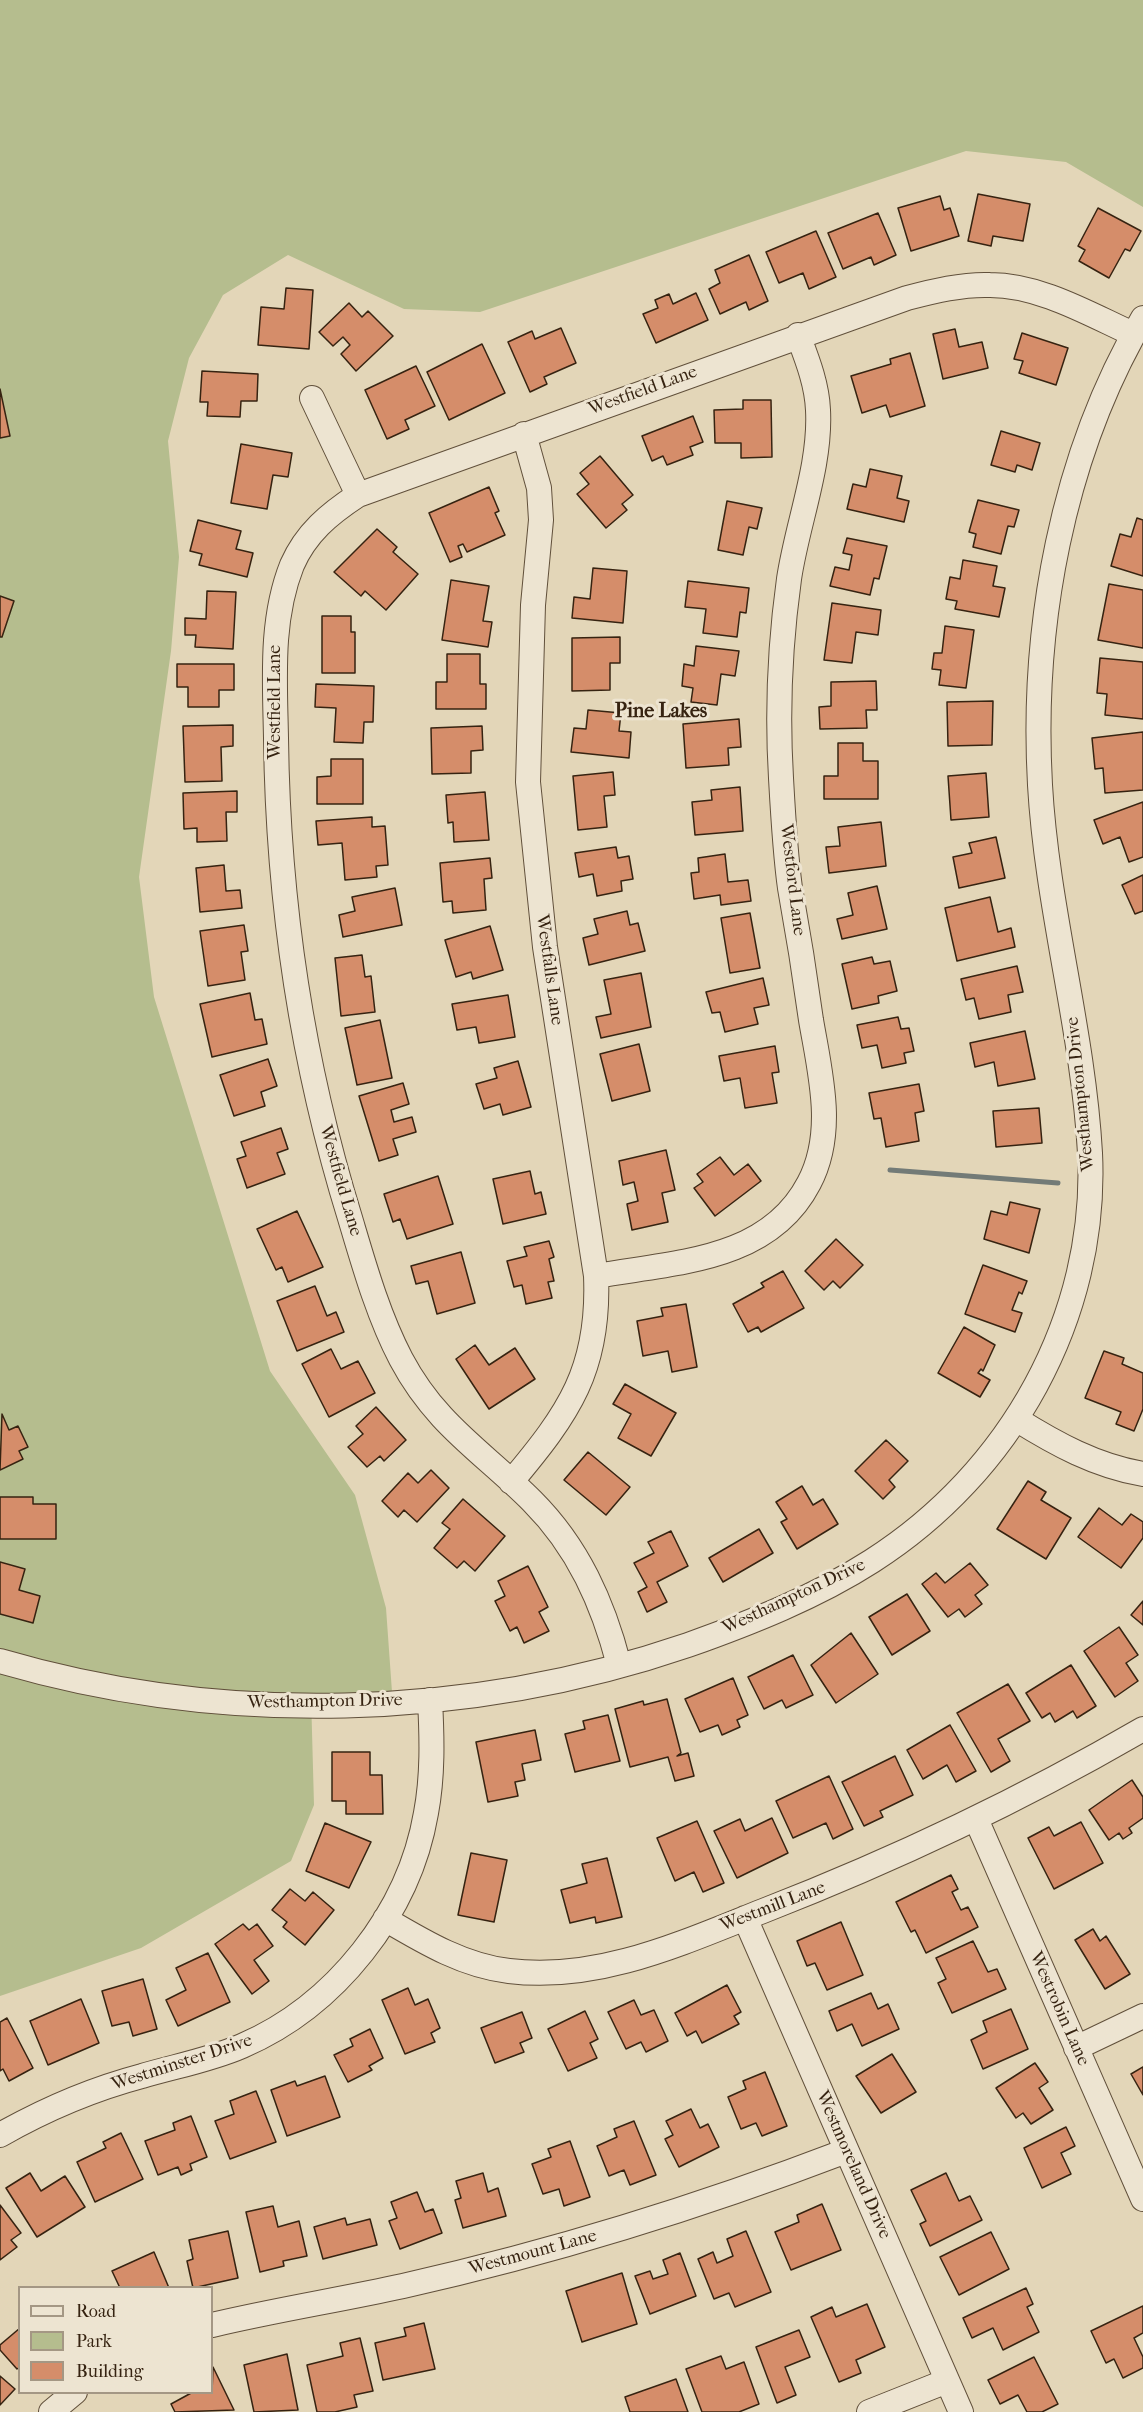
<!DOCTYPE html>
<style>
body{margin:0}
#map{position:relative;width:1143px;height:2412px;overflow:hidden;background:#e3d6b8;font-family:"IM FELL French Canon",serif}
canvas{display:block}
.legend{position:absolute;left:18px;top:2286px;width:195px;height:108px;box-sizing:border-box;background:#ede4d1;border:2px solid #a49784;margin:0;padding:8px 10px;list-style:none;font-size:18px;color:#362311}
.legend li{display:flex;align-items:center;gap:12px;height:30px}
.legend b{width:30px;border:2px solid #a49784}
</style>
<div id="map">
<canvas width="1143" height="2412"></canvas>
<ul class="legend">
<li><b style="height:8px;background:#ede4d1"></b>Road</li>
<li><b style="height:16px;background:#b5bd8e"></b>Park</li>
<li><b style="height:16px;background:#d58d6a"></b>Building</li>
</ul>
</div>
<script>
const g = document.querySelector('canvas').getContext('2d');
g.lineJoin = 'round';
function paint(path, color) { g.fillStyle = color; g.fill(path, 'evenodd'); }
function stroke(path, color, width, dash) { g.strokeStyle = color; g.lineWidth = width; g.lineCap = dash ? 'butt' : 'round'; g.setLineDash(dash || []); g.stroke(path); }
function write(font, color, halo, rows, align = 'center') {
  g.font = font + ' "IM FELL French Canon",serif'; g.lineWidth = 6; g.setLineDash([]); g.textBaseline = 'middle'; g.strokeStyle = halo; g.fillStyle = color; for (const [text, x, y, turn = 0] of rows) {
    g.save(); g.translate(x, y); g.rotate((+turn || 0) * Math.PI / 180); g.textAlign = isNaN(turn) ? turn : align; if (halo) g.strokeText(text, 0, 0); g.fillText(text, 0, 0); g.restore();
  }
}
paint(new Path2D(`
 M0,0H1143V207L1066,162L966,151L480,312L404,309L288,255L223,295L189,358L168,441L179,557L171,651L139,877L154,997L270,1371L355,1495L386,1608L392,1692L311,1695L314,1805L291,1861L141,1948L0,1996Z`), '#b5bd8e');
stroke(new Path2D(`
 M890,1170L1058,1183`), '#737b77', 5);
const building = new Path2D(`
 M978,194L1030,204L1023,241L993,236L991,246L968,241Z
 M940,196L944,210L950,208L959,236L911,251L898,208Z
 M1098,208L1141,231L1130,251L1125,249L1109,278L1079,261L1085,250L1078,246Z
 M878,213L896,255L874,265L871,257L843,269L828,233Z
 M816,231L836,277L809,289L803,273L779,283L766,252Z
 M749,255L768,301L749,310L746,302L720,314L709,289L720,283L715,270Z
 M286,288L313,290L309,349L258,345L261,307L284,309Z
 M696,293L708,320L656,343L643,314L658,308L655,300L669,294L673,304Z
 M349,303L362,317L368,311L393,336L356,371L341,354L350,345L343,337L333,346L319,332Z
 M561,328L576,363L544,377L547,384L530,392L508,342L532,331L535,339Z
 M955,329L959,347L982,342L988,368L943,379L933,334Z
 M1022,333L1068,348L1056,385L1019,373L1023,361L1014,359Z
 M482,344L505,393L449,420L427,372Z
 M910,353L925,406L890,417L886,405L862,413L851,376L891,364L890,359Z
 M416,366L435,406L405,420L409,429L387,439L365,390Z
 M202,371L258,374L257,401H241L240,417L207,416L208,402H200Z
 M0,389L10,436L0,438Z
 M743,400H771L772,457L741,458V443H715L714,410L743,409Z
 M693,416L703,442L690,447L693,455L667,465L663,456L652,461L642,436Z
 M1001,431L1040,443L1032,470L1017,465L1015,472L991,465Z
 M241,444L292,453L288,477L273,475L267,509L231,503Z
 M600,456L633,495L622,504L627,510L606,528L577,494L589,484L580,473Z
 M870,469L902,476L897,498L909,501L904,522L847,509L853,484L866,487Z
 M489,487L499,511L495,513L505,535L467,552L463,544L458,546L462,557L450,562L429,513Z
 M978,500L1019,510L1014,527L1008,526L1001,554L973,547L976,534L969,532Z
 M727,501L762,508L757,529L749,527L743,555L718,550Z
 M1137,518L1143,520V576L1111,566L1120,534L1131,537Z
 M198,520L241,531L236,549L253,553L247,577L199,565L202,554L190,551Z
 M377,529L397,547L393,552L418,574L386,610L365,591L361,596L334,572Z
 M847,538L887,546L879,579L874,578L870,595L830,586L835,567L849,570L852,555L843,553Z
 M963,560L997,566L993,586L1005,588L999,617L955,609L957,601L946,599L950,577L960,579Z
 M593,568L627,571L623,623L572,618L574,597L590,599Z
 M451,580L489,586L483,621L492,622L488,647L442,640Z
 M688,581L749,588L746,613L740,612L737,637L703,633L706,609L685,607Z
 M1109,584L1143,590V648L1098,640Z
 M207,591L236,592L233,649L195,647L196,635H185V618L206,619Z
 M0,596L14,601L2,637H0Z
 M832,603L881,610L878,635L856,632L852,663L824,660Z
 M322,616H351V632H355V673H322Z
 M945,626L974,630L966,688L939,685L941,670L932,669L934,653H942Z
 M620,637V663H610V690L572,691V638Z
 M696,646L739,651L735,676L721,674L717,705L691,702L693,688L682,686L684,664L694,666Z
 M447,654H480V684H486V709H436V682H447Z
 M1100,658L1143,662V719L1105,715L1107,694L1097,693Z
 M177,664H234V690H219V707H188V687H177Z
 M876,681L877,710H866L867,728L820,729L819,707L831,706V682Z
 M316,684L374,686L373,722H364L363,743L334,742L336,708L315,707Z
 M993,701L992,745L948,746L947,702Z
 M588,710L621,713L619,731L631,732L629,758L571,752L574,728L586,729Z
 M739,719L741,747L728,748L729,765L686,768L683,724Z
 M233,725V746L221,747L222,781L185,782L183,726Z
 M482,726L483,750L471,751V773L432,774L431,728Z
 M1143,732V790L1105,793L1103,768L1095,769L1092,738Z
 M838,743H863V761H878V799H824V776H838Z
 M331,759H363V804H317V777L331,776Z
 M613,772L615,795L604,796L607,827L578,830L573,776Z
 M986,773L989,817L951,820L948,776Z
 M740,787L743,831L695,835L692,802L712,800L711,790Z
 M237,791V812H226L227,841L197,842V828L184,829L183,793Z
 M485,792L489,840L454,842L453,822L448,823L446,795Z
 M1143,802V857L1129,862L1120,837L1103,844L1094,820Z
 M372,817V827L385,826L388,865L376,866L377,877L345,880L342,843L318,845L316,821Z
 M881,822L886,866L829,873L826,847L840,846L838,827Z
 M996,837L1005,878L959,888L953,857L972,853L969,843Z
 M616,847L618,858L629,856L633,879L621,881L622,891L597,896L593,874L579,877L575,853Z
 M725,854L728,882L748,880L751,901L721,905L720,895L694,899L691,873L699,872L698,858Z
 M490,858L492,878L484,879L486,910L453,913L452,901L443,902L440,863Z
 M224,865L226,891L240,890L242,908L200,912L196,868Z
 M1143,875V911L1135,914L1122,885Z
 M877,886L887,929L842,939L837,919L853,915L848,893Z
 M395,888L402,925L343,937L339,915L355,911L352,897Z
 M990,897L998,932L1011,928L1015,947L957,961L945,908Z
 M627,911L630,925L638,923L645,951L589,965L583,938L598,934L594,919Z
 M750,913L760,968L730,973L721,918Z
 M244,925L248,951L241,952L245,980L208,986L200,931Z
 M490,926L503,970L473,979L471,972L456,977L445,940Z
 M362,955L365,977L371,976L375,1012L341,1016L335,958Z
 M872,957L874,964L890,961L897,991L878,996L879,1003L852,1009L842,964Z
 M1017,966L1023,992L1008,995L1011,1012L979,1019L974,998L966,1000L961,979Z
 M641,973L651,1027L601,1038L596,1017L611,1014L604,980Z
 M763,978L769,1005L754,1008L758,1024L725,1032L720,1012L712,1013L706,992Z
 M250,993L255,1020L262,1019L267,1044L212,1057L200,1004Z
 M508,995L515,1037L479,1043L476,1027L457,1030L452,1004Z
 M898,1017L901,1029L909,1028L914,1051L904,1053L906,1063L882,1068L877,1045L862,1048L857,1025Z
 M380,1020L392,1078L357,1085L345,1028Z
 M1025,1031L1035,1079L998,1086L994,1062L975,1067L970,1043Z
 M639,1044L650,1091L612,1101L600,1054Z
 M775,1046L779,1072L772,1073L777,1103L745,1108L740,1078L724,1081L719,1056Z
 M268,1059L277,1086L261,1092L265,1106L234,1116L220,1075Z
 M518,1061L531,1107L503,1115L500,1104L484,1109L476,1084L497,1078L494,1068Z
 M403,1083L409,1104L391,1110L394,1122L412,1117L416,1132L393,1139L398,1155L379,1161L359,1096Z
 M919,1084L924,1111L915,1113L919,1141L886,1147L881,1118L874,1119L869,1093Z
 M1039,1108L1042,1143L996,1147L993,1111Z
 M281,1128L288,1149L277,1153L285,1174L247,1188L237,1159L246,1156L241,1142Z
 M666,1150L675,1190L662,1193L668,1222L632,1230L627,1204L638,1201L634,1182L623,1185L619,1161Z
 M720,1157L734,1175L748,1164L761,1181L715,1216L694,1188L703,1182L697,1174Z
 M530,1171L535,1194L541,1192L546,1214L503,1224L493,1179Z
 M438,1176L453,1224L407,1239L400,1219L393,1222L384,1194Z
 M1010,1202L1040,1209L1029,1253L984,1239L991,1211L1007,1215Z
 M297,1211L323,1267L288,1282L282,1267L276,1270L257,1229Z
 M836,1239L863,1265L840,1288L833,1281L824,1290L805,1271Z
 M549,1241L554,1257L549,1259L554,1281L548,1282L552,1298L526,1304L522,1285L514,1287L507,1261L527,1256L524,1247Z
 M461,1252L475,1303L437,1314L428,1281L416,1284L411,1266Z
 M983,1265L1027,1281L1022,1294L1019,1292L1012,1310L1022,1313L1015,1332L965,1314Z
 M783,1271L804,1308L761,1332L758,1327L748,1332L733,1304L764,1287L761,1283Z
 M315,1286L327,1316L336,1312L344,1332L297,1351L277,1301Z
 M686,1304L697,1367L672,1372L668,1351L643,1356L637,1321L663,1316L661,1308Z
 M964,1327L995,1345L983,1371L981,1369L978,1373L990,1380L980,1397L938,1373Z
 M475,1345L489,1365L515,1348L535,1379L489,1409L456,1359Z
 M331,1349L341,1369L358,1361L375,1393L329,1417L302,1364Z
 M1104,1351L1124,1358L1122,1364L1143,1373V1409L1134,1431L1116,1424L1121,1412L1085,1398Z
 M625,1384L676,1413L651,1456L618,1438L631,1414L613,1404Z
 M376,1407L406,1440L384,1461L380,1456L367,1467L348,1447L363,1434L356,1426Z
 M2,1414L9,1430L18,1426L28,1447L19,1451L23,1459L0,1470Z
 M886,1440L908,1461L889,1480L895,1487L883,1499L855,1471Z
 M588,1452L630,1487L606,1515L564,1480Z
 M431,1470L449,1488L417,1522L404,1510L398,1517L382,1501L408,1473L418,1483Z
 M1028,1481L1046,1492L1041,1500L1071,1518L1046,1559L997,1529Z
 M802,1486L813,1505L823,1499L838,1524L797,1549L781,1522L787,1519L776,1502Z
 M0,1497H33V1504H56V1539H0Z
 M463,1499L505,1536L475,1571L464,1561L457,1568L434,1548L450,1529L442,1523Z
 M1099,1508L1122,1525L1131,1514L1143,1522V1538L1121,1568L1078,1537Z
 M759,1529L773,1553L723,1582L709,1558Z
 M671,1531L688,1566L657,1582L667,1602L647,1612L638,1592L647,1587L634,1563L654,1553L648,1542Z
 M0,1562L25,1569L19,1590L40,1596L33,1623L0,1614Z
 M970,1563L988,1585L975,1595L982,1604L965,1617L959,1609L948,1617L922,1584L936,1573L945,1583Z
 M528,1566L548,1607L539,1612L549,1631L524,1643L517,1627L510,1631L495,1601L505,1596L498,1581Z
 M907,1594L930,1631L892,1655L869,1617Z
 M1143,1601V1625L1131,1615Z
 M1119,1627L1138,1655L1126,1663L1138,1681L1115,1697L1084,1651Z
 M851,1633L878,1674L836,1703L811,1665Z
 M793,1655L813,1695L786,1708L782,1700L764,1709L748,1677Z
 M1071,1665L1096,1706L1077,1718L1073,1711L1055,1722L1050,1713L1042,1718L1026,1693Z
 M733,1678L748,1715L737,1720L740,1727L722,1735L718,1725L700,1732L685,1699Z
 M1008,1684L1030,1721L998,1739L1010,1761L991,1772L957,1713Z
 M667,1699L681,1753L677,1756L688,1753L694,1776L675,1781L668,1757L630,1767L615,1709L643,1701L644,1705Z
 M608,1715L620,1761L575,1772L565,1734L585,1729L583,1721Z
 M950,1725L976,1771L956,1782L947,1765L923,1779L907,1750Z
 M535,1730L541,1760L522,1764L525,1780L515,1782L518,1796L488,1802L476,1742Z
 M332,1752H370V1775H382L383,1814H346V1801H332Z
 M895,1756L913,1795L880,1811L883,1817L864,1826L842,1782Z
 M829,1776L853,1829L833,1839L826,1823L793,1838L776,1801Z
 M1132,1780L1143,1797V1818L1129,1828L1132,1833L1123,1839L1119,1833L1109,1840L1089,1810Z
 M772,1818L788,1853L737,1878L714,1831L740,1819L745,1831Z
 M697,1821L724,1883L703,1892L694,1872L675,1881L657,1838Z
 M1081,1822L1103,1863L1054,1889L1028,1838L1049,1827L1054,1836Z
 M325,1823L371,1842L349,1888L306,1871Z
 M471,1853L507,1860L494,1922L458,1915Z
 M607,1858L622,1917L596,1923L595,1917L570,1923L561,1890L587,1883L582,1864Z
 M951,1875L958,1889L952,1892L961,1910L968,1907L978,1927L926,1953L915,1930L911,1932L896,1902Z
 M290,1889L305,1901L313,1892L334,1910L305,1945L283,1927L287,1922L272,1910Z
 M841,1922L863,1975L827,1990L815,1963L807,1966L797,1941Z
 M243,1924L249,1930L257,1924L273,1946L254,1960L269,1981L252,1994L215,1944Z
 M1093,1929L1100,1941L1106,1936L1130,1974L1105,1989L1075,1940Z
 M973,1941L988,1972L997,1969L1006,1989L952,2013L938,1983L946,1979L936,1958Z
 M208,1953L230,2002L178,2026L166,2000L186,1990L176,1968Z
 M143,1979L157,2029L133,2036L129,2022L112,2026L102,1991Z
 M727,1985L741,2012L734,2016L739,2024L702,2043L696,2031L687,2036L675,2013Z
 M408,1988L415,2005L428,1999L440,2028L431,2033L435,2042L405,2054L382,2000Z
 M871,1993L878,2009L888,2004L899,2029L862,2046L852,2024L837,2031L829,2011Z
 M81,1999L99,2043L48,2065L30,2021Z
 M634,2000L641,2015L654,2010L668,2041L646,2052L641,2042L626,2049L608,2012Z
 M1011,2009L1028,2049L983,2069L971,2040L987,2032L983,2021Z
 M585,2011L598,2039L590,2043L597,2058L568,2071L548,2029Z
 M522,2012L532,2038L520,2043L524,2052L495,2063L481,2028Z
 M7,2018L33,2068L9,2081L3,2069L0,2071V2022Z
 M370,2029L383,2058L369,2066L372,2070L348,2082L334,2055L353,2046L350,2039Z
 M892,2054L916,2092L881,2113L856,2076Z
 M1035,2063L1048,2082L1039,2088L1053,2110L1031,2124L1023,2113L1016,2118L996,2088Z
 M1143,2067V2095L1131,2074Z
 M765,2072L787,2126L762,2136L756,2123L741,2129L728,2097L746,2089L743,2081Z
 M325,2076L340,2117L287,2136L271,2090L295,2081L297,2086Z
 M256,2091L276,2142L230,2159L215,2121L234,2114L230,2101Z
 M691,2109L700,2128L708,2124L719,2147L679,2167L665,2139L673,2135L666,2121Z
 M191,2116L207,2157L190,2164L192,2170L181,2175L178,2167L158,2175L145,2141L175,2130L173,2123Z
 M634,2121L656,2175L630,2185L624,2170L609,2176L597,2146L617,2137L614,2129Z
 M1066,2127L1075,2146L1061,2153L1071,2174L1042,2188L1024,2148Z
 M121,2133L143,2179L95,2202L77,2162L106,2148L103,2142Z
 M570,2141L590,2197L564,2206L559,2189L543,2194L532,2164L551,2157L548,2149Z
 M30,2173L41,2191L65,2176L85,2207L37,2237L6,2188Z
 M483,2173L488,2192L498,2188L506,2216L463,2228L455,2200L461,2198L456,2181Z
 M946,2173L959,2201L970,2196L982,2220L930,2246L920,2224L926,2221L911,2190Z
 M417,2192L425,2212L433,2209L442,2233L400,2249L389,2221L397,2218L391,2202Z
 M822,2204L841,2250L791,2270L775,2232L799,2222L797,2215Z
 M0,2205L21,2233L11,2240L17,2247L0,2260Z
 M273,2206L278,2227L299,2221L307,2256L283,2261L284,2266L260,2272L246,2212Z
 M345,2218L347,2225L370,2219L377,2245L323,2259L314,2227Z
 M228,2231L238,2278L193,2288L187,2261L193,2259L189,2240Z
 M746,2231L771,2292L735,2307L729,2293L714,2299L698,2259L713,2252L717,2263L733,2256L727,2239Z
 M991,2232L1009,2269L959,2295L940,2257Z
 M154,2252L169,2288H120L112,2271Z
 M680,2253L696,2296L650,2314L635,2276L650,2271L653,2279L668,2274L663,2260Z
 M622,2273L637,2324L582,2342L566,2291Z
 M1026,2288L1033,2304L1027,2307L1039,2332L1003,2350L993,2328L972,2338L963,2318Z
 M867,2304L885,2347L856,2360L861,2373L839,2382L811,2317L832,2307L836,2317Z
 M1143,2306V2333L1134,2338L1143,2357V2368L1123,2378L1114,2359L1106,2363L1091,2331Z
 M424,2323L435,2369L383,2380L375,2343L406,2336L404,2328Z
 M20,2328V2367L17,2369L0,2350V2345Z
 M799,2330L810,2357L785,2367L796,2395L777,2403L756,2347Z
 M360,2338L373,2391L354,2395L357,2407L335,2412H317L307,2365L343,2356L340,2343Z
 M287,2354L298,2410L254,2412L244,2365Z
 M721,2356L726,2369L744,2362L759,2404L739,2412H702L686,2369Z
 M1034,2357L1058,2404L1042,2412H1027L1018,2395L1000,2404L988,2380Z
 M213,2367L234,2410L175,2412L171,2404L193,2392H212Z
 M0,2376L15,2389L0,2405Z
 M676,2379L688,2412H630L625,2397Z`);
paint(building, '#d58d6a');
stroke(building, '#362311', 1.5);
const minor = new Path2D(`
 M312,398L358,495
 M596,1276C674,1262 768,1262 809,1183C836,1132 820,1073 811,1020C805,976 798,932 790,888C785,852 783,814 781,778C777,712 780,644 789,579C797,524 821,466 818,410C817,384 807,359 798,335
 M1016,1419C1056,1444 1096,1466 1143,1474
 M511,1482C569,1413 600,1369 596,1276L545,947L528,782L533,605L541,520L539,488L524,434
 M0,1661C222,1726 469,1720 688,1645C750,1623 816,1597 872,1561C1010,1473 1098,1317 1090,1153C1083,1029 1047,909 1040,785C1031,626 1062,456 1143,318
 M619,1665C603,1603 578,1547 532,1501C482,1451 436,1425 401,1359C378,1315 364,1265 350,1218C301,1060 278,904 276,738C275,681 270,620 292,565C306,533 329,514 358,495L907,298C934,291 962,284 990,285C1040,285 1089,314 1133,334
 M976,1819L1143,2199
 M745,1918L961,2412
 M385,1919C424,1942 464,1966 509,1971C598,1982 682,1943 763,1911C894,1860 1021,1800 1143,1729
 M1076,2048L1143,2016
 M0,2135C44,2110 93,2089 142,2076C176,2066 210,2060 242,2046C335,2006 409,1913 426,1813C433,1776 432,1738 430,1700
 M212,2325C275,2310 339,2300 403,2286C554,2252 702,2206 846,2151
 M51,2412L75,2392
 M869,2412L947,2381`);
stroke(minor, '#61503b', 26);
stroke(minor, '#ede4d1', 24);
write('18px', '#362311', '#ede4d1', [
 ["Westfield Lane",643,391,-20],
 ["Westfield Lane",276,702,-90],
 ["Westford Lane",792,880,83],
 ["Westfalls Lane",549,970,82],
 ["Westhampton Drive",1081,1094,-96],
 ["Westfield Lane",340,1181,74],
 ["Westhampton Drive",794,1597,-25],
 ["Westhampton Drive",325,1702,-1],
 ["Westmill Lane",773,1907,-21],
 ["Westrobin Lane",1059,2009,66],
 ["Westminster Drive",182,2063,-18],
 ["Westmoreland Drive",853,2165,66],
 ["Westmount Lane",533,2253,-15]
]);
write('bold 20px', '#362311', '#ede4d1', [
 ["Pine Lakes",661,712]
]);
</script>
